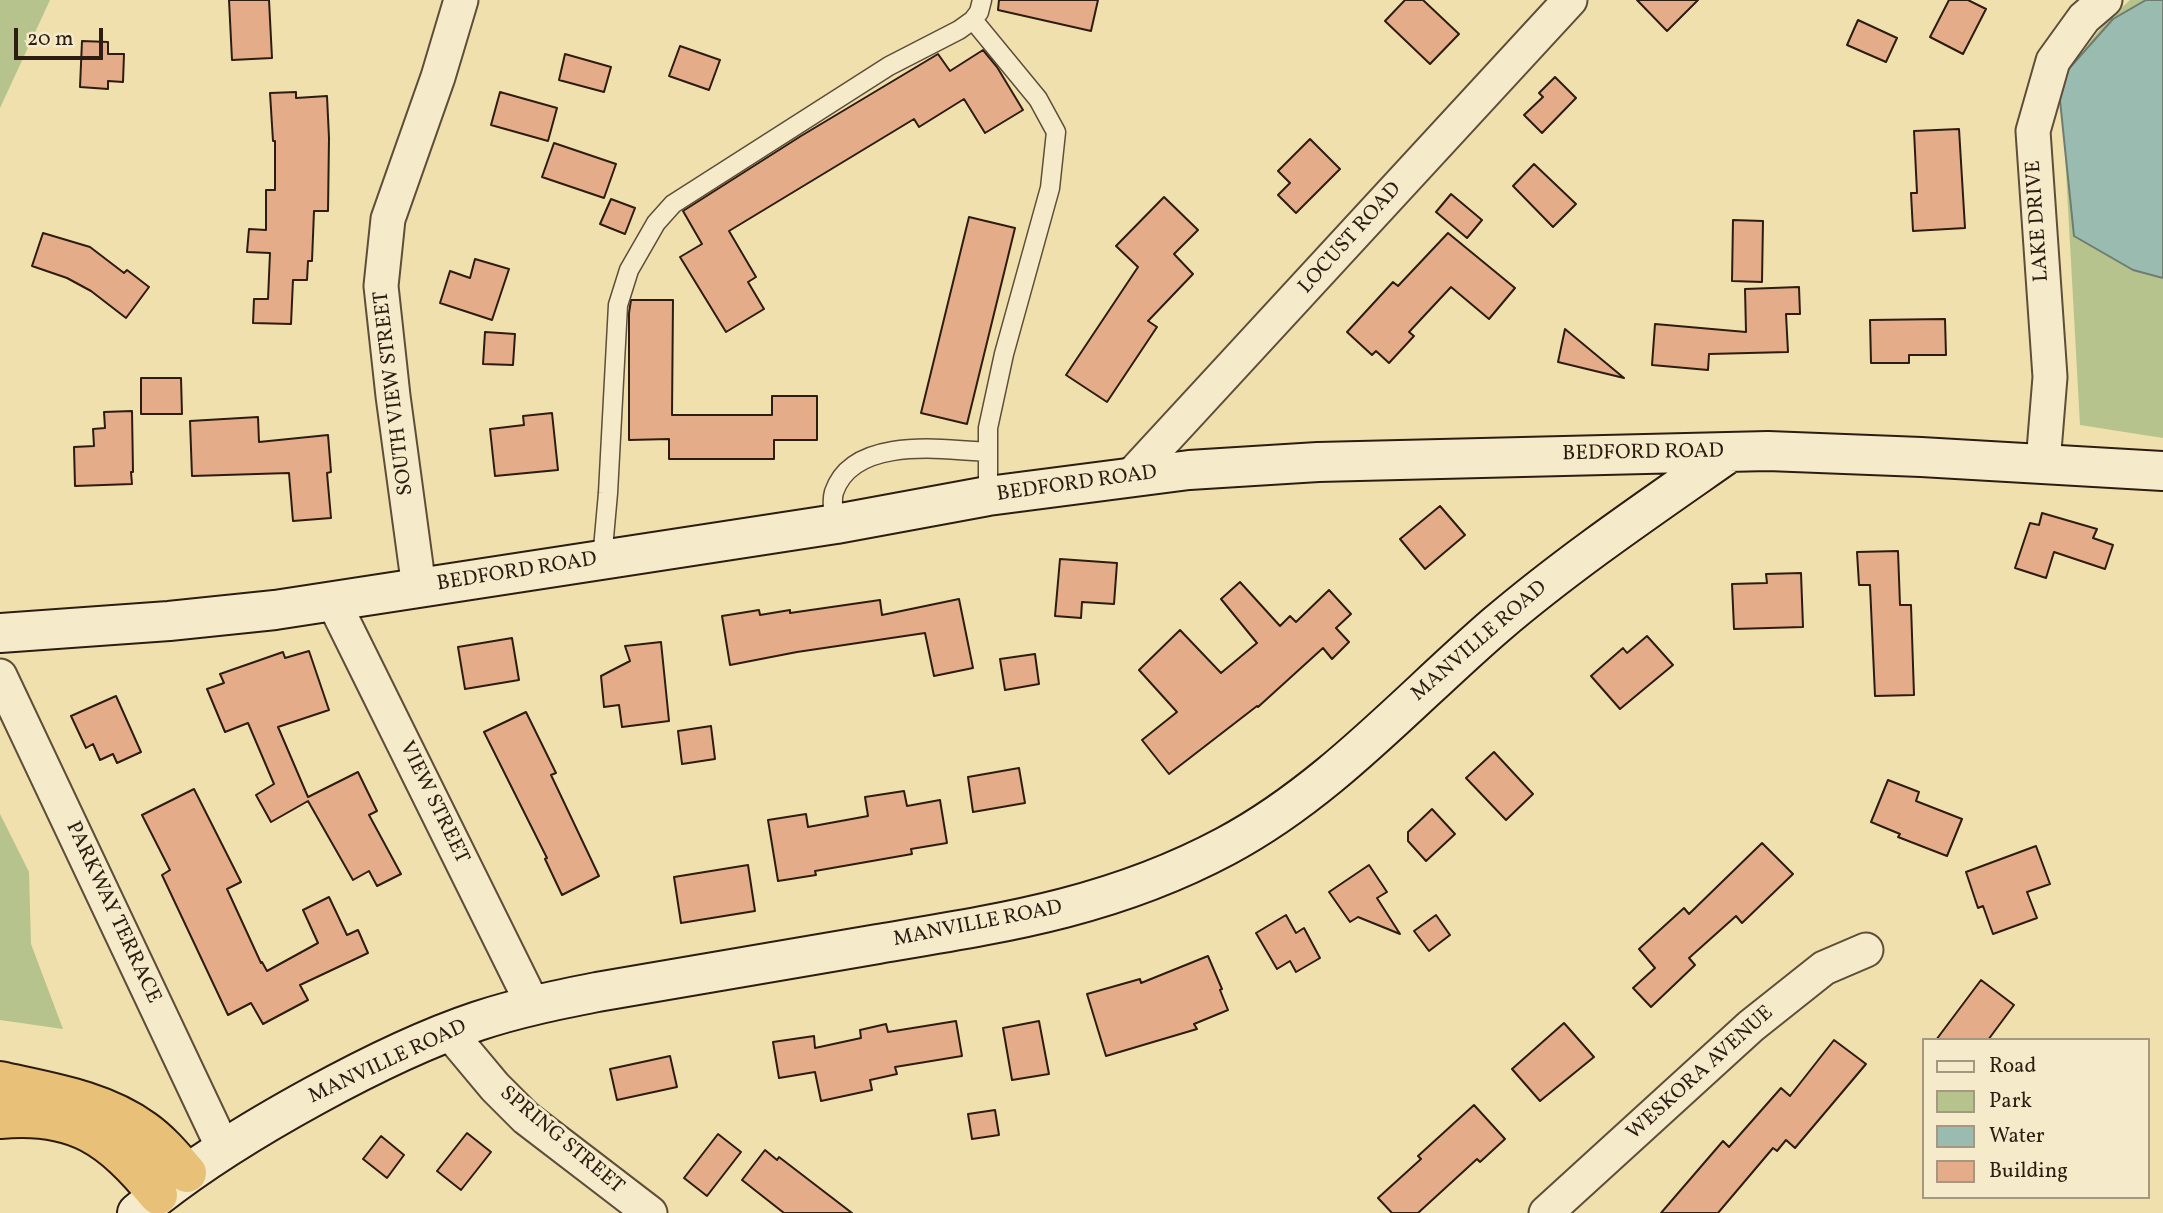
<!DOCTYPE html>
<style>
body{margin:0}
#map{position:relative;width:2163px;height:1213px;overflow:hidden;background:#efe0ae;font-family:Vollkorn,serif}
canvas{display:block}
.legend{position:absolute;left:1922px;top:1038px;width:228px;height:161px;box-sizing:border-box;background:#f5ebca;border:2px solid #a59880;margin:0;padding:9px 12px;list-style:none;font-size:21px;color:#2d1c12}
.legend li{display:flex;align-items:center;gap:14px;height:35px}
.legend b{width:35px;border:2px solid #a59880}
.scale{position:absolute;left:14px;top:28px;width:89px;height:32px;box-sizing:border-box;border:4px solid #2d1c12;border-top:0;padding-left:9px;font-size:21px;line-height:24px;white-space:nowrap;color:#2d1c12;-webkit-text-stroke:5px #f5ebca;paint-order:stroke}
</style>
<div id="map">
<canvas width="2163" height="1213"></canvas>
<ul class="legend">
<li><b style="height:9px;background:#f5ebca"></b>Road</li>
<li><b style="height:19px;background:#b7c38c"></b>Park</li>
<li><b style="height:19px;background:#9abcb0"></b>Water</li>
<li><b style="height:19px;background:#e4ac88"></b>Building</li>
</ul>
<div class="scale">20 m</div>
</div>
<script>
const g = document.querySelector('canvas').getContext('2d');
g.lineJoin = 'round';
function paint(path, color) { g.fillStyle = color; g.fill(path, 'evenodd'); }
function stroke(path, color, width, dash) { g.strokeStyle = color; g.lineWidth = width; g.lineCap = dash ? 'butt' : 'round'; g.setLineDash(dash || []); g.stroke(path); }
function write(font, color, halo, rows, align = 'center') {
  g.font = font + ' Vollkorn,serif'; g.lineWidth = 6; g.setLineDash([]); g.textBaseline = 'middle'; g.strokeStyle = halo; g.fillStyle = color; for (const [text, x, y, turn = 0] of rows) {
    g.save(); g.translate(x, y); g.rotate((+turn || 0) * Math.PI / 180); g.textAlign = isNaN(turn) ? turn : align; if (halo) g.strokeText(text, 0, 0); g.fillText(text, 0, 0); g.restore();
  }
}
paint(new Path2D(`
 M0,0H50L0,108Z
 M2130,0H2163V438L2080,425L2063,117L2080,58L2086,47L2104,24Z
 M0,814L29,872L31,944L63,1029L0,1020Z`), '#b7c38c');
const water = new Path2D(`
 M2146,0H2163V278L2133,270L2074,236L2058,81L2113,19Z`);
paint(water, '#9abcb0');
stroke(water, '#6e7c71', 2);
const building = new Path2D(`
 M229,0H269L272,58L232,60Z
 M999,0H1098L1091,31L998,10Z
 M1405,0H1423L1459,34L1430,64L1385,21Z
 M1637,0H1698L1667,31Z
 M1949,0H1968L1986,9L1963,54L1930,37Z
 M1858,20L1897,38L1886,62L1847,45Z
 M82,41L108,42V54H124L123,82L108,81V89L80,87Z
 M680,46L720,60L709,90L669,76Z
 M983,50L997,67L1023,110L985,133L964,99L919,127L914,119L729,231L756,277L748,282L764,309L726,332L680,257L702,244L683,211L801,136L938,54L950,71Z
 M565,54L611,67L604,92L559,80Z
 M1555,77L1576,98L1542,133L1524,115L1543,97L1539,93Z
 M296,92V98L327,96L329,138L328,211H314L312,261H308L307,280H293L291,324L253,323L254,299H268L270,253L247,252L249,229L266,230V190H275V141H273L270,93Z
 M500,92L557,108L548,141L491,125Z
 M1959,129L1965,228L1913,231L1911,193H1917L1914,131Z
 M1310,139L1340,169L1296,213L1278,195L1290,183L1278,171Z
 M554,143L616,164L604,198L542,177Z
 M1534,164L1576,204L1553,227L1513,186Z
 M1451,194L1482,220L1467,238L1436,212Z
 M1164,197L1198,230L1174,254L1193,274L1148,321L1157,327L1107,402L1066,375L1138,267L1116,246Z
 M611,199L635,208L625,234L600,224Z
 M969,217L1015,228L967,424L921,413Z
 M1733,220L1763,221L1762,282L1732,281Z
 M43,233L90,247L124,273L127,270L149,287L126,318L91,291L67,278L32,266Z
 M1448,233L1515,288L1489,319L1451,287L1409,332L1414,336L1389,363L1376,351L1372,355L1347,332L1393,282L1398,286Z
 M475,259L509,269L492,320L440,303L450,271L470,278Z
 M1799,287L1800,314H1786L1788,352L1709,354L1708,370L1652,365L1655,324L1746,332L1745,289Z
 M631,300H673L672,415H772V396H817V440H774V459H669V439L629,440V313Z
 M1945,319L1946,355H1909V363H1871L1870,320Z
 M1565,329L1624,378L1558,362Z
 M485,332L515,334L513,365L483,364Z
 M141,378H181L182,414H141Z
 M132,411L133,472H131L132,484L75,486L74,447L94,446L93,429L105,428L104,412Z
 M552,413L558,470L495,476L490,429L524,425L523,416Z
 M258,417L259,442L328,435L331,472L327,473L331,518L293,521L289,473L192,476L190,421Z
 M1440,506L1465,535L1425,569L1400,539Z
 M2042,513L2097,529L2093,538L2113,545L2105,569L2054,552L2046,578L2015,568L2030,523L2039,525Z
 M1898,551L1900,605H1911L1914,695L1875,696L1870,585H1859L1857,552Z
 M1060,559L1117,563L1114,604L1082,602L1081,618L1055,616Z
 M1801,573L1803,627L1734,629L1732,584L1767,583L1766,574Z
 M1240,582L1280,626L1290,616L1296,622L1329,590L1351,614L1336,628L1349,642L1332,659L1323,648L1258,707L1257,706L1169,774L1142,740L1177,712L1139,670L1180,630L1221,673L1257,643L1221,599Z
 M959,599L973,668L934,676L925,633L797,652L730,665L722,616L759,610L760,615L790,610V613L880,600L882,615Z
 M1647,636L1673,665L1620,709L1591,676L1623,648L1627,653Z
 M512,638L519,680L465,689L458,647Z
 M661,642L669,721L622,727L619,705L604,707L601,676L630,661L625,646Z
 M309,651L329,710L278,727L308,797L358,772L377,811L369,815L401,874L377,886L369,871L353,880L308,801L271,822L256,795L274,784L248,723L225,732L207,689L224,683L220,674L283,652L285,658Z
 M1035,654L1039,684L1005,690L1000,659Z
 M116,696L141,752L117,763L113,754L100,760L93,744L86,748L71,716Z
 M526,712L556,773L551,775L599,876L562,895L545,859L547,858L484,732Z
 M711,726L715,759L682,764L678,731Z
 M1494,752L1533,794L1506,820L1466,778Z
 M1019,768L1025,803L973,812L968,777Z
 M1888,780L1919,792L1916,801L1962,819L1947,856L1898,837L1900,834L1871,822Z
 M194,789L241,882L227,889L261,963L262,962L267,971L318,943L303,910L329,897L347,935L358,930L368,953L300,985L308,1000L263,1024L251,1003L228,1015L162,875L170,870L142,815Z
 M904,791L907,806L940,800L947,843L911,849L912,854L815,871L816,875L778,881L768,820L806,814L808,827L868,816L865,797Z
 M1432,809L1455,834L1426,861L1408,841V832Z
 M1762,843L1793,874L1742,923L1736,916L1689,958L1695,965L1651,1007L1633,988L1655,968L1639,949L1684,908L1689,914Z
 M2036,846L2050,884L2027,892L2037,918L1993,934L1983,906L1978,908L1966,872Z
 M748,865L755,911L681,923L674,877Z
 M1369,865L1387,892L1377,898L1400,934L1358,917L1350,922L1329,892Z
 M1286,915L1296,933L1304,928L1320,958L1296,972L1290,961L1277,969L1256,933Z
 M1436,915L1450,935L1429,951L1414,931Z
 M1208,956L1222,989L1220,990L1228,1010L1194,1024L1197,1029L1106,1056L1087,994L1140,979L1141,983Z
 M1981,980L2014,1005L1988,1040H1936Z
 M956,1021L962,1056L895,1067L897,1074L870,1080L872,1090L821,1101L815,1072L779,1078L773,1042L814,1036L815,1048L861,1038L860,1030L886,1024L888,1032Z
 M1039,1021L1049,1074L1012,1080L1003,1028Z
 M1564,1023L1594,1057L1540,1101L1512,1069Z
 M1834,1040L1866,1064L1795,1148L1786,1140L1777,1151L1773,1148L1718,1213H1661L1723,1141L1729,1147L1781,1088L1790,1096Z
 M670,1056L677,1087L617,1100L610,1069Z
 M1474,1105L1505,1139L1480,1162L1477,1159L1418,1213H1392L1378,1198L1421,1159L1418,1156Z
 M995,1110L999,1135L972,1139L968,1114Z
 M467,1133L491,1152L461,1190L437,1171Z
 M718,1134L741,1152L707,1196L684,1178Z
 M381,1136L404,1155L387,1178L363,1159Z
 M765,1150L777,1160L779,1157L852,1213H784L742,1180Z`);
paint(building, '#e4ac88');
stroke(building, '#2d1c12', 2);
const service = new Path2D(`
 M973,20L1038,99L1056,132L1050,188L1004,354L988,428V496
 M836,524C834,514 831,502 834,492C853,436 942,449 987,452
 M602,560L608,493L618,305L629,270L656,223L673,204L889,66L959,30L973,20L979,12L982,0`);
const minor = new Path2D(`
 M2043,463L2050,377L2033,131L2053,61L2084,18L2105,0
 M1130,477L1570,0
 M419,588L393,396L381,286L388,219L438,77L461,0
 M333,601L533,1005
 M0,676L224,1150
 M449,1032L495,1087L526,1118L650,1213
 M1546,1213L1751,1026L1824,968L1866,950`);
const secondary = new Path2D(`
 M0,633L169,621L275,610L836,524L988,496L1189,470L1318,462L1768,451L1921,457L2163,471
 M137,1213C191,1167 252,1130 314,1096C367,1067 421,1040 478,1021C517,1008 557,1000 597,992C691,976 785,960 878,944C1003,923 1112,907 1226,846C1329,791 1408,701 1496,625C1570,562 1650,508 1730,452`);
const trunk = new Path2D(`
 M0,1081C49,1092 103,1100 144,1130C161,1142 174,1158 187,1173
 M0,1119C76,1112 111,1138 158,1195`);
stroke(service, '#5e4d39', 21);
stroke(minor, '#5e4d39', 37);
stroke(secondary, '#2d1c12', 42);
stroke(trunk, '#2d1c12', 42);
stroke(service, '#f5ebca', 18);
stroke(minor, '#f5ebca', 33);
stroke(secondary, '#f5ebca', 38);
stroke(trunk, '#e8c077', 38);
write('21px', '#2d1c12', '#f5ebca', [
 ["LAKE DRIVE",2039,221,-94],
 ["LOCUST ROAD",1351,239,-48],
 ["SOUTH VIEW STREET",395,393,-97],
 ["BEDFORD ROAD",1643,454,-1],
 ["BEDFORD ROAD",1077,485,-8],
 ["BEDFORD ROAD",517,573,-9],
 ["MANVILLE ROAD",1480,642,-41],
 ["VIEW STREET",433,803,64],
 ["PARKWAY TERRACE",112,913,65],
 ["MANVILLE ROAD",978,925,-11],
 ["MANVILLE ROAD",388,1063,-25],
 ["WESKORA AVENUE",1701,1074,-42],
 ["SPRING STREET",561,1141,40]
]);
</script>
